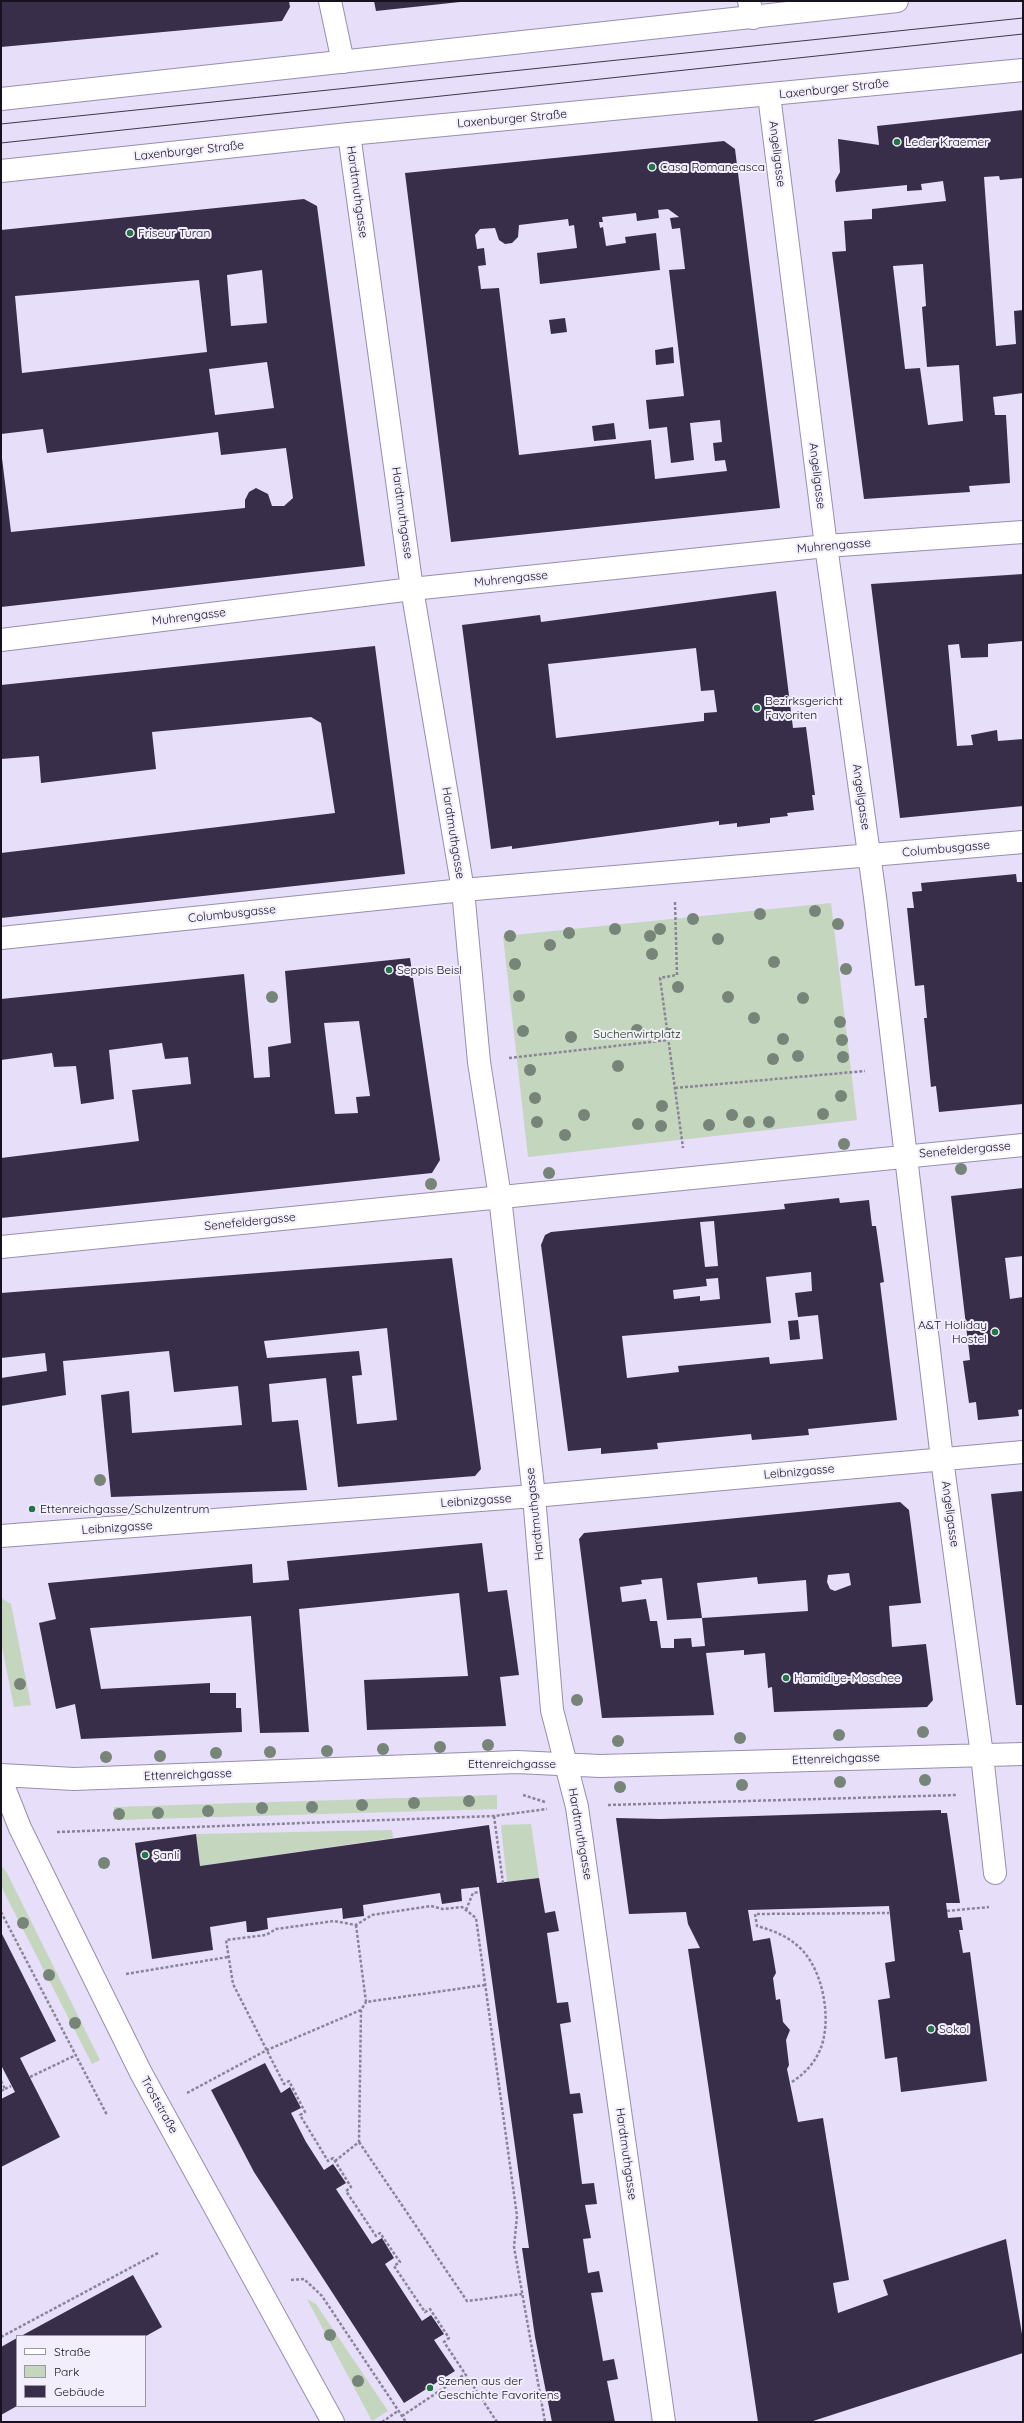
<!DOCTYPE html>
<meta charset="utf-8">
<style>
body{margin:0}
#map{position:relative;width:1024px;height:2423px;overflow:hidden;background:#e7defa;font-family:Quicksand,sans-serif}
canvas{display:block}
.frame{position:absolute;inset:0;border:2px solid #16121e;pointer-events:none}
.legend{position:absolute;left:16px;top:2335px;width:130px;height:72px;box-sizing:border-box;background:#f2eefc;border:1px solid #9a96a3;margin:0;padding:5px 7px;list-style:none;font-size:12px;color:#16121e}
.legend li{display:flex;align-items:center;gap:8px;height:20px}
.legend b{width:20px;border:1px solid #9a96a3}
</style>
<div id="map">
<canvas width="1024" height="2423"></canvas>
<div class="frame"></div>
<ul class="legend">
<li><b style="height:5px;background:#fff"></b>Straße</li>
<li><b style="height:11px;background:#c4d6bd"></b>Park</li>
<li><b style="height:11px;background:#392e4a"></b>Gebäude</li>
</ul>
</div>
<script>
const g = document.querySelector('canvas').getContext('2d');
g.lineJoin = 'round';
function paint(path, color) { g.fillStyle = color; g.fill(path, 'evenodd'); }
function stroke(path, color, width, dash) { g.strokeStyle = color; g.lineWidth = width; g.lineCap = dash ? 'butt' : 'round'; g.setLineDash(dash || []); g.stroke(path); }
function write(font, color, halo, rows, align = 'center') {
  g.font = font + ' Quicksand,sans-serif'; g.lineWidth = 4; g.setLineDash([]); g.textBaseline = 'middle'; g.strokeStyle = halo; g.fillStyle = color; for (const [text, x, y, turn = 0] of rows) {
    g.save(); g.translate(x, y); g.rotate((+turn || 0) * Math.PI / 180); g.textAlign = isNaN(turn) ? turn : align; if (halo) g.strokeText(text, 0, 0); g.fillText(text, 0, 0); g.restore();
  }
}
paint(new Path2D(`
 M831,903L857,1120L528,1157L503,936Z
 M1,1598L11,1604L31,1705L14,1707L1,1642Z
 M497,1795V1809L114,1820V1807Z
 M531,1824L539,1878L507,1882L501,1825Z
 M392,1830L393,1838L200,1866L196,1834Z
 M1,1865L7,1873L100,2060L92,2064L7,1898L1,1885Z
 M307,2299L316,2304L388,2411L372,2421Z`), '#c4d6bd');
paint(new Path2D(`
 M1,1H289L290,7L282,21L1,47Z
 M374,1H460V2L376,11Z
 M1023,110V178L1000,180L999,176L984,177L996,346L1016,344L1014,311L1023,310V393L993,397L995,415H1006L1010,483L969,486L970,492L864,499L832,252L846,251L844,221L872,219V209L946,201L943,181L921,184L922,190L907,191V185L836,192L835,181L840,172L838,139L879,145L877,126ZM923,264L926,306L922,307L927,367L959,365L963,421L928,425L920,368L905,369L893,266Z
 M724,141L735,149L780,508L451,542L405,173ZM668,209L679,217L670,218L672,229L680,228L685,269L669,270L684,396L646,400L649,429L667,427L671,463L694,460L690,423L720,420L722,442L713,443L715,461L725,460L727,471L655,479L651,440L519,455L499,288L481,289L478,266L486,265L484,248L477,249L475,235L480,229L495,228L499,240L505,244L512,243L518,237L519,225L568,219L569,226L574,225L577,248L537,253L540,284L660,270L656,233L625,237L626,243L606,246L603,227L600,228L599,222H603L602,217L636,213L637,221L659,218L658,210Z
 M304,199L317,206L365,566L1,607V450L11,532L245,508V500L249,492L256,488L268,494L272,506H284L293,498L286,448L221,455L218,432L47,453L43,429L1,434V230ZM262,270L267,323L231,326L227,275ZM199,280L207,352L22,373L15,296ZM267,362L274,408L215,415L209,369Z
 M565,318L567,332L551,334L549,320Z
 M673,347L674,363L656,365L655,350Z
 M614,423L616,439L594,441L592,426Z
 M1023,574V641L988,644V657L961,658L959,644L948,645L957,746L973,745L971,735L997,730L998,741L1023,739V806L900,818L871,584Z
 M776,591L793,728L806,727L815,795H812L814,810L787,813L788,816L770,818V823L737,827V823L719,825V821L512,849V846L491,849L462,625L540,615L541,622ZM696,648L701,691L714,690L717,712L704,713V721L556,738L548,664Z
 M375,646L405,874L1,918V853L335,813L321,723L311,717L152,732L156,769L41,783L39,756L1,759V685Z
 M1016,874L1017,882H1023V1104L939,1112L936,1086L931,1087L924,1018H927L924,985L915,986L907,908H914L912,892L922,891L921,883Z
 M410,958L440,1160L432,1173L1,1218V1158L139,1141L132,1090L191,1084L188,1057L165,1059L162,1043L109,1050L114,1099L81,1104L76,1066L54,1067L52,1053L1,1060V999L244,974L254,1078L270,1077L268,1047L291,1043L285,971ZM359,1021L370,1096L356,1097L358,1113L335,1114L324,1023Z
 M1023,1188V1256L1005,1258L1010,1299L1023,1297V1409L1018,1410L1019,1416L978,1420L976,1402L969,1403L963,1361L970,1360L951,1196Z
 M839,1198L840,1203L869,1200L872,1226H876L884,1282L880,1283L897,1420L808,1429L809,1435L752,1440L751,1434L657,1443L658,1449L601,1454V1448L568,1451L541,1245L545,1235L551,1232L785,1209L784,1204ZM714,1221L718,1266L705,1267L700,1222ZM811,1272L812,1291L795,1293L798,1317L818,1315L823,1359L770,1364L769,1357L678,1366L679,1372L627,1378L622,1336L771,1323L766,1277ZM718,1278L720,1299L700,1301V1296L674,1299L673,1290L707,1286L706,1279Z
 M452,1258L481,1469L475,1476L338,1487L326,1378L269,1384L272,1422L298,1420L307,1490L111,1497L101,1395L129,1391L132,1433L242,1425L238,1386L174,1392L169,1351L63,1361L66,1395L1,1406V1378L47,1371L45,1353L1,1358V1293ZM387,1328L397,1420L357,1424L352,1376L362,1375L359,1351L267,1358L264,1341Z
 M798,1320L800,1339L790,1340L788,1321Z
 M1023,1491V1705H1016L991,1494Z
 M900,1502L909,1510L921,1603L889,1606L892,1647L926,1644L933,1700L927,1707L774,1712L772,1687L768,1688L765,1653L744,1655V1650L706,1653L714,1715L602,1718L579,1539L584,1533ZM849,1573L851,1585L835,1591L830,1589L827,1582L828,1575ZM757,1577L758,1584L806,1580L808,1611L702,1618L705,1646L692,1647L691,1638L674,1639V1648H661L657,1621H650L646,1599L622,1602L620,1587L642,1584L641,1580L662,1578L667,1620L702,1618L697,1583Z
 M482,1543L488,1592L507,1590L519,1675L500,1677L506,1726L367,1730L364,1680L468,1676L459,1593L299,1609L309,1732L260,1733L251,1616L90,1628L101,1689L210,1683V1693H236V1708H241L242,1732L81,1739L75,1704L56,1709L39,1623L56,1619L48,1583L252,1564L253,1583L289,1580L287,1561Z
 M941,1810V1813H947L960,1903H946L948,1918L961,1917L963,1930H959L963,1953L970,1952L987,2081L901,2092L897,2057L885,2059L878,2000L890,1998L885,1963L895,1961L889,1906L748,1910L753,1941L770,1938L776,1973L773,1978L776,2000L780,1999L783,2022L790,2030L786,2040L789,2065L787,2069L798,2122L823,2118L849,2280L833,2283L838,2313L888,2295L883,2280L1006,2239L1023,2340V2353L810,2422H758L688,1949L700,1948L688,1924L686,1912L629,1914L616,1818L661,1819Z
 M489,1825L497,1883L539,1878L545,1913L555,1911L559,1931L547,1933L557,2003L568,2002L571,2022L560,2024L570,2094L580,2093L583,2113L573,2114L582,2184L594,2183L597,2204L585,2205L591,2238L583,2239L588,2273L599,2271L603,2292L591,2293L603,2361L614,2359L618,2379L607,2381L615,2422H552L535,2337L522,2248H529L479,1887L461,1889L462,1901L442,1904L440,1893L363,1905L364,1916L349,1918L343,1919L342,1908L267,1918L268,1929L253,1932H247L246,1921L210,1927L213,1950L152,1959L135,1843L196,1834L200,1866Z
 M1,1932L56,2041L20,2058L60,2137L1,2167V2099L15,2092L1,2065Z
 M265,2063L281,2093L290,2087L301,2108L291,2113L306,2142L324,2170L333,2164L346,2183L336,2189L372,2244L382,2238L394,2258L385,2264L422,2321L431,2315L444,2334L434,2340L455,2371L404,2403L254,2172L211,2090Z
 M133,2275L162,2327L146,2336H21Z
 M17,2338V2406L1,2415V2347Z`), '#392e4a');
const minor = new Path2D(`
 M330,1L343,62
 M749,1L753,18
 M769,95L826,546L875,897L942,1459L982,1755L995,1873
 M349,134L412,589L463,890L479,1062L500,1197L534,1496L552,1710L577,1807L664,2422
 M1,640L412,589L826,546L1023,532
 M1,938L463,890L1023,842
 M1,1247L1023,1145
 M1,1536L534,1496L1023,1452
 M1,1775L74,1779L517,1762L600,1766L1023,1754
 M1,1780L20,1828L141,2073L333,2422`);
const major = new Path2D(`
 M1,99L897,1
 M1,171L349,134L1023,70`);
stroke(minor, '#998dae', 24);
stroke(major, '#998dae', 24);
stroke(new Path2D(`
 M675,902L677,975L660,978L683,1148
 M509,1058L668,1040
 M675,1088L865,1071
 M523,1795L545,1802
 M608,1805L957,1795
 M494,1816L503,1883
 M57,1832L494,1816L547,1809
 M466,1910L473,1893L480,1892
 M947,1911L989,1907
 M1,1912L107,2115
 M356,1925L366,2002L485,1985
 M126,1974L228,1957
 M30,2077L76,2055
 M1,2081L5,2089L1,2091
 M792,2082C804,2074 814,2064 820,2050C832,2022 824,1974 803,1951C790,1937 775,1931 757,1926L755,1914L889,1913
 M5,2089L11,2086
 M187,2093L267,2050L361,2010
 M359,2142L467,2301L522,2294
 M335,2161L359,2142L361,2010L366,2002
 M291,2280L304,2279L322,2296L406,2422
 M1,2337L158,2253
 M402,2416L465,2374
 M382,2422L398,2411
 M497,2422L444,2342L449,2338L430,2309L425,2312L394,2266L400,2262L380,2233L376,2236L346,2191L351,2187L335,2161L333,2158L328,2161L300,2115L305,2112L289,2081L284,2084L233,1984L226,1940L266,1935L276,1929L334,1921L356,1925L372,1915L431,1906L443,1909L462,1907L476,1918L517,2216L514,2247L545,2422`), '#8b8499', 2.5, [3, 2]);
stroke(minor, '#fff', 22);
stroke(major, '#fff', 22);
stroke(new Path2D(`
 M1,124L1023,18
 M1,143L1023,34`), '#3e3949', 1);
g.fillStyle = '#778478';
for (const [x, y] of [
 [815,911],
 [760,914],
 [693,919],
 [838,924],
 [615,929],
 [660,929],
 [569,933],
 [510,936],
 [650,936],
 [718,939],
 [550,945],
 [652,954],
 [774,962],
 [515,964],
 [846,969],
 [678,987],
 [519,996],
 [272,997],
 [728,997],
 [803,998],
 [754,1018],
 [840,1022],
 [637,1030],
 [523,1031],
 [670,1034],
 [571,1037],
 [783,1039],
 [842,1040],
 [798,1056],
 [843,1057],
 [773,1059],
 [618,1066],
 [530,1070],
 [841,1096],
 [535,1098],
 [662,1106],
 [823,1114],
 [584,1115],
 [732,1115],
 [537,1122],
 [749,1122],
 [769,1122],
 [638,1124],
 [709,1125],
 [661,1126],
 [565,1135],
 [844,1144],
 [961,1169],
 [549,1173],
 [431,1184],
 [100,1480],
 [20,1684],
 [577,1700],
 [923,1732],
 [839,1735],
 [740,1738],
 [618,1741],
 [488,1745],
 [440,1747],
 [383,1749],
 [327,1751],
 [270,1752],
 [216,1753],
 [160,1756],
 [106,1757],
 [925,1780],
 [840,1782],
 [742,1785],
 [620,1787],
 [469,1801],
 [414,1803],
 [362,1805],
 [312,1807],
 [262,1808],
 [208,1811],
 [158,1813],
 [119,1814],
 [104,1863],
 [23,1923],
 [49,1975],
 [75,2023],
 [330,2335],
 [358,2381]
]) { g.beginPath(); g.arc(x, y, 6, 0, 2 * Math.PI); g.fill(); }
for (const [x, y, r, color] of [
 [897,142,4,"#227547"],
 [652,167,4,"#227547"],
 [130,233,4,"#227547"],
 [757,708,4,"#227547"],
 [389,970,4,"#227547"],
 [995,1332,4,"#227547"],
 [32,1509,4,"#227547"],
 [786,1678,4,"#227547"],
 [145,1855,4,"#227547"],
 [931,2029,4,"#227547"],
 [430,2388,4,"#227547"]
]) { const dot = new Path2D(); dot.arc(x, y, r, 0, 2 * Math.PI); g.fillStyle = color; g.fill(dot); stroke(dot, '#f2eefc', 1.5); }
write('12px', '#16121e', '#f2eefc', [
 ["Laxenburger Straße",834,89,-6],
 ["Laxenburger Straße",512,119,-5],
 ["Laxenburger Straße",189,151,-6],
 ["Angeligasse",777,154,83],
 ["Hardtmuthgasse",357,192,82],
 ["Angeligasse",817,476,83],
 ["Hardtmuthgasse",402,513,82],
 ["Muhrengasse",834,546,-5],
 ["Muhrengasse",511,579,-6],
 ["Muhrengasse",189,617,-7],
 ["Angeligasse",861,797,82],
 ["Hardtmuthgasse",453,833,81],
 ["Columbusgasse",946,849,-5],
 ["Columbusgasse",232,914,-6],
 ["Senefeldergasse",965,1150,-5],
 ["Senefeldergasse",250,1222,-6],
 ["Leibnizgasse",799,1472,-5],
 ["Leibnizgasse",476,1501,-4],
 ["Hardtmuthgasse",535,1514,-96],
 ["Angeligasse",950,1514,82],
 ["Leibnizgasse",117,1528,-4],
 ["Ettenreichgasse",836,1759,-2],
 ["Ettenreichgasse",512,1764],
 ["Ettenreichgasse",188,1775,-2],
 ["Hardtmuthgasse",580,1834,80],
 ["Troststraße",159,2105,61],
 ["Hardtmuthgasse",626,2154,82]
]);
write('12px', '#16121e', '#f2eefc', [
 ["Leder Kraemer",905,142],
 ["Casa Romaneasca",660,167],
 ["Friseur Turan",138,233],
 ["Bezirksgericht",765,701],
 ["Favoriten",765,715],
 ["Seppis Beisl",397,970],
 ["A&T Holiday",987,1325,"right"],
 ["Hostel",987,1339,"right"],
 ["Ettenreichgasse/Schulzentrum",40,1509],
 ["Hamidiye-Moschee",794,1678],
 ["Şanli",153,1855],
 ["Sokol",939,2029],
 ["Szenen aus der",438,2381],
 ["Geschichte Favoritens",438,2395]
], 'left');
write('12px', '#1c3a0e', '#f2eefc', [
 ["Suchenwirtplatz",637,1034]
]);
</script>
